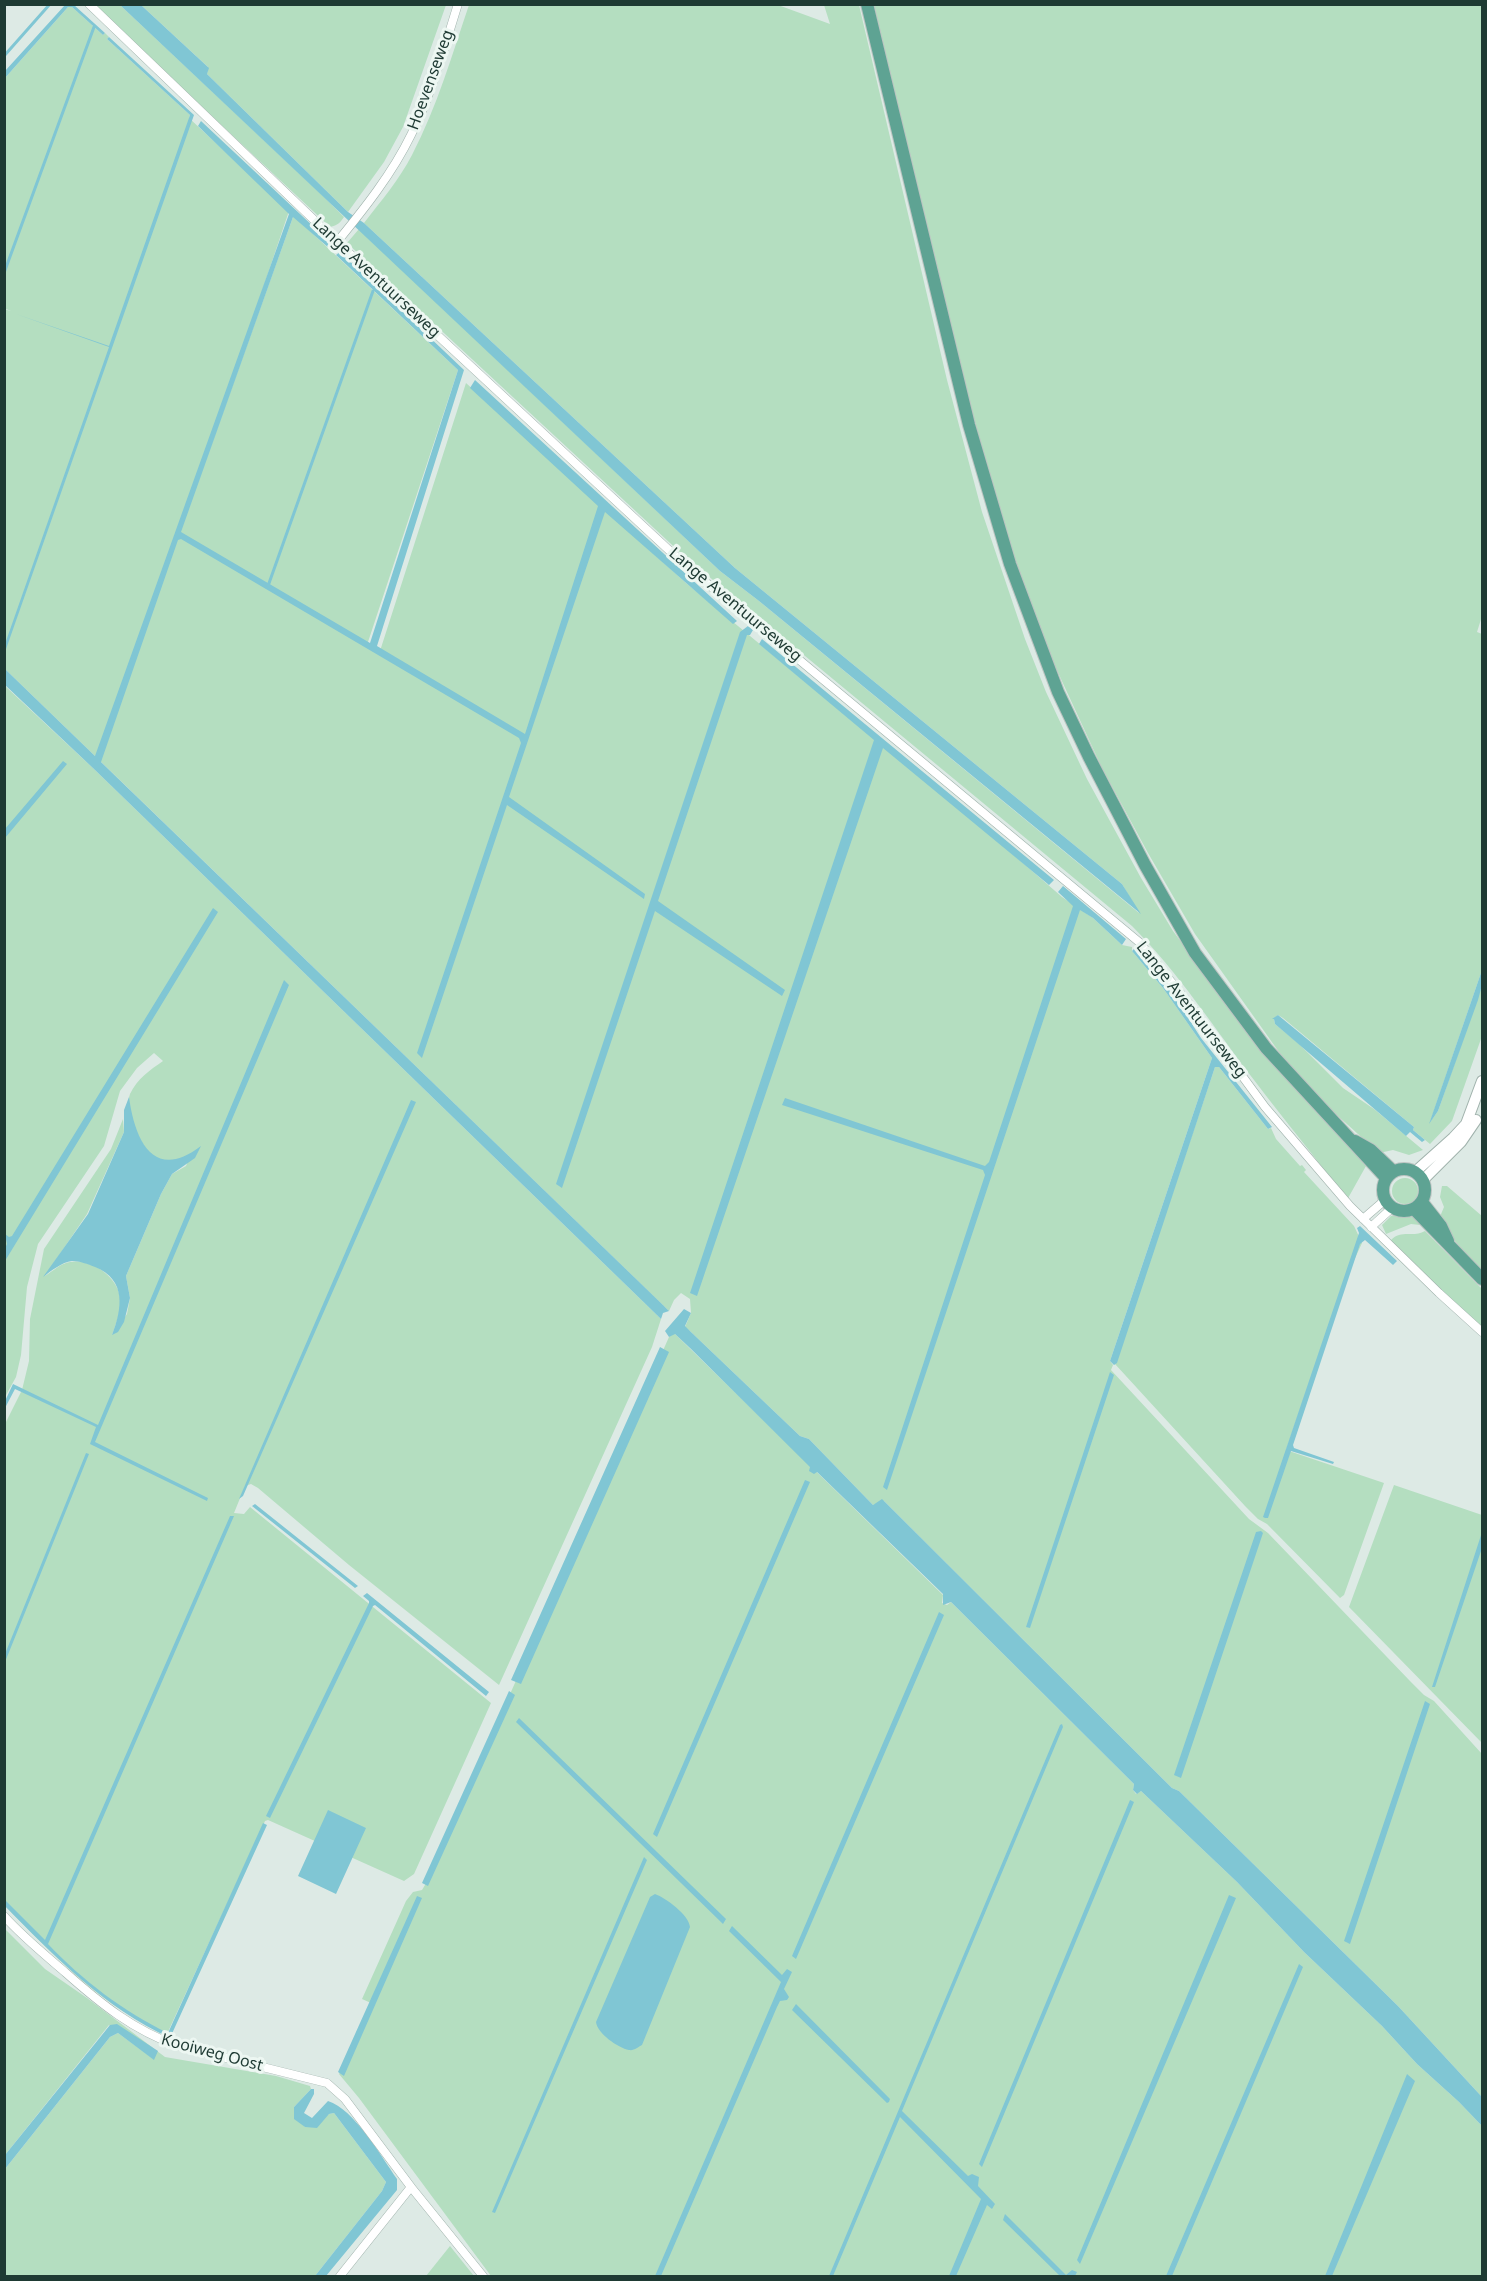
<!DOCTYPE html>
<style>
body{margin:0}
#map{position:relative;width:1487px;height:2281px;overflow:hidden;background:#ddeae5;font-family:"Noto Sans",sans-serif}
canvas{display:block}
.frame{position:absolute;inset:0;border:6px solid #1e3a33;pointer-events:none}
</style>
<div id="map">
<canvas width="1487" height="2281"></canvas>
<div class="frame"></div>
</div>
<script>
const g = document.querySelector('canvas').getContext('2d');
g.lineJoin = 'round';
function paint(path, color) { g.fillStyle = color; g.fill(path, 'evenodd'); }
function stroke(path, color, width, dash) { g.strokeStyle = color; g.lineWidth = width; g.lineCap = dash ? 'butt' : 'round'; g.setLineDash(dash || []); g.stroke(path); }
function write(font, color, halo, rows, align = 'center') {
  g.font = font + ' "Noto Sans",sans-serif'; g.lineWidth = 6; g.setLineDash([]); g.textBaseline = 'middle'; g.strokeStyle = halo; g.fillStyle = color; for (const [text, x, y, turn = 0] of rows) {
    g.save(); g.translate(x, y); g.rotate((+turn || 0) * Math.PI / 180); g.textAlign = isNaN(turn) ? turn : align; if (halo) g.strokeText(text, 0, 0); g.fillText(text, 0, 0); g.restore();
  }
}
paint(new Path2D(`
 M97,5H120L319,192L344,217C340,223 338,225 330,227L102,13Z
 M141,5H446L403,127L384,162L348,212L207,74L208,67Z
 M469,5H778L830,24L824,5H859L947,380L982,512L1025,639L1046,692L1087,779L1141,878L1173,931L1262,1051L1366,1166L1347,1200C1317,1159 1285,1121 1254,1080C1214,1028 1179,973 1132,926L684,556L347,243L359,229L720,571L759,601L1139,913L1122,884L735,568L364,223C381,201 399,180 412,155C437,107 452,55 469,5Z
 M874,5H1482V616L1477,632L1482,634V970L1430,1122L1438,1111L1482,985V1036L1452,1121L1430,1144L1413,1130L1414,1127L1283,1018L1278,1015L1274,1019L1275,1024L1298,1043L1343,1088L1374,1109L1423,1150L1409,1155L1393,1150L1379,1153L1317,1097L1279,1052L1195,934L1148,853L1102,768L1043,640L1003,524L962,375Z
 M68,7H72L103,35L105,33L109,37L107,39L190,115L189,118L289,211L194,493L293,217H295L458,370L367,645L380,651L466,383L686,583L993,837L1062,897L1093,918L1122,945L1132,947V951L1163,988L1212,1058L1110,1361L1113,1365L1111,1370L1249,1519L1268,1533L1410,1681L1424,1695L1434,1701L1482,1754V2097L1398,2006L1179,1791L1172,1788L884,1501L873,1505L809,1439L800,1436L691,1332L685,1327L691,1313L690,1299L681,1293L674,1300L669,1311L5,669L4,309L11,311L4,308L5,78Z
 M4,685L95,770L661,1319L652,1347L499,1685L349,1565L258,1488L251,1484L245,1486L234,1513L244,1514L250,1507L491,1703L414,1874L404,1881L268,1820L265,1821L167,2034C102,2008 53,1954 5,1906V1424L22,1390L29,1361L30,1319L44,1249L111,1149L123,1119L124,1132L87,1214L45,1276C53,1271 61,1263 70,1262C91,1258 117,1276 120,1297C122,1309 116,1324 112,1335L127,1314L130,1298L126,1276L161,1194L172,1174L186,1166L191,1154C180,1160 161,1165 151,1155C140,1144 124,1109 130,1094C137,1079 150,1070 163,1061L154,1053L137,1068L120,1091L104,1146L38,1244L27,1287L21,1355L16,1377L5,1397Z
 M1215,1067H1219L1268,1129L1271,1128L1276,1139L1300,1166L1302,1165L1306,1170L1304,1172L1354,1226L1362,1243L1344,1282L1286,1450L1384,1483L1344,1595L1340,1598L1267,1524L1258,1519L1245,1506L1115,1364Z
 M1392 1191a13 13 0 1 1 26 0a13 13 0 1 1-26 0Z
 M1442,1186H1447L1482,1216V1272L1454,1240L1439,1219L1444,1207L1440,1197Z
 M1391,1216H1415L1420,1225L1411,1224L1386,1234L1382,1225Z
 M1425,1231L1482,1289V1328L1441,1291L1392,1244L1391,1240C1401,1229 1414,1238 1425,1231Z
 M674,1333L943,1595L942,1603L947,1605L951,1602L1134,1784L1133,1790L1136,1794L1141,1791L1237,1882L1304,1952L1382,2026L1417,2064L1459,2102L1482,2126V2276H491L359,2098L339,2074L371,2003L362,1999L406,1901L413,1892L422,1890L425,1885L669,1337Z
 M1394,1485L1482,1515V1743L1349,1607Z
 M5,1929L45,1969L87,1998L165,2057L276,2076L310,2086L311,2089L294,2107L305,2127L329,2114L334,2113L386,2182L382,2191L315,2276H5V2169L110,2037L118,2033L155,2060L109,2025L5,2155Z
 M450,2246L474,2276H426Z`), '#b4dec0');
paint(new Path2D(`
 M65,5H74L105,33L103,35L72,7H68L5,78V71Z
 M120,5H141L209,68L207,74L348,212L364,223L735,568L1122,884L1141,914L759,601L720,571Z
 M109,37L194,115L5,652V644L109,347L16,314L109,346L190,115L107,39Z
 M201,121L332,244L329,248L293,217L181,532L370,643L458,370L336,255L340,252L464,370L377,646L525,734L598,506L470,388L475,380L737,621L733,624L605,512L509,797L645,894L644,899L507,805L422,1058L417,1053L521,743L519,738L181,539L178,540L101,762L663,1305L669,1311L663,1313L661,1319L95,770L5,685V669L95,756L289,214L198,126Z
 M748,626L753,630L750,635H747L658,901L785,990L782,996L655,911L562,1188L556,1184L740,632Z
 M762,639L1054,880L1049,885L883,748L697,1296L690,1293L874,740L759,644Z
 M63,761L67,764L5,838V829Z
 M1063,886L1126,939L1122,945L1093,918L1080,910L887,1490L883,1487L985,1175L983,1170L782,1105L785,1098L985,1166L989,1162L1073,906L1058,892Z
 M213,908L218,912L5,1261V1248L7,1244L5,1234L9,1237L12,1236Z
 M1136,947L1167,985L1201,1038L1272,1127L1268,1129L1219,1067H1215L1117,1363L1114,1365L1110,1361L1212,1058L1163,988L1132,951Z
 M1482,970V985L1478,1000L1438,1111L1429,1124Z
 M284,980L289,985L95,1442L208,1498L207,1501L90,1444L96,1427L15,1389L5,1408V1401L13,1384L98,1425Z
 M1278,1015L1414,1127L1413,1130L1425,1140L1422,1142L1410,1132L1406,1136L1275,1024L1274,1019H1272Z
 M129,1097C135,1141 154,1182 201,1146L195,1158L172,1174L161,1194L126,1276L130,1298L124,1322L118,1332L112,1335C122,1309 127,1280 95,1267C88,1264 79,1261 72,1261C62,1262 51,1271 43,1277L88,1214L124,1132V1110Z
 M411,1100L416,1102L243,1496L239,1499Z
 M1360,1226L1397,1261L1393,1265L1365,1240L1360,1244L1293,1445L1294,1448L1334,1462L1333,1464L1291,1451L1268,1518H1265L1263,1517L1359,1233L1357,1228Z
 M684,1309L691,1313L685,1326L691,1332L800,1436L809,1439L873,1505L882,1499L884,1501L1172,1788L1179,1791L1398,2006L1482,2097V2126L1459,2102L1417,2064L1382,2026L1304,1952L1237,1882L1141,1791L1137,1794L1133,1790L1134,1784L951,1602L943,1605V1594L817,1472L814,1474L809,1471L810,1467L690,1348L675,1334L669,1337L665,1331Z
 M660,1347L669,1352L521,1684L511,1680Z
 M1110,1372L1114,1375L1030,1628L1026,1627Z
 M86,1453L89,1454L5,1662V1654Z
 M805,1480L810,1482L657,1837L653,1834Z
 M255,1504L358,1586L355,1588L252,1506Z
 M230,1516H234L48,1944C82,1980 124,2012 168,2033L263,1823L267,1825L170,2038C105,2008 54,1956 5,1906V1900L45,1940Z
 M1261,1531L1263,1533L1181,1778L1174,1775L1256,1532Z
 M1482,1532V1548L1435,1687H1432Z
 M367,1593L489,1692L486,1696L375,1605L373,1606L270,1818L266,1816L369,1603V1601L363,1596Z
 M939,1612L944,1615L796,1959L792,1956Z
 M509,1691L515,1695L428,1886L422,1883Z
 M1425,1701L1430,1704L1350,1944L1344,1941Z
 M519,1718L726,1919L723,1924L516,1722Z
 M1062,1724L1063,1727L902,2111L968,2176L972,2174L979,2177L978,2186L995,2204L992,2209L987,2205L956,2276H949L981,2199L900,2117L833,2276H829L1060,1725Z
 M1130,1800L1134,1802L982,2167L979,2164Z
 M328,1810L366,1828L336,1894L298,1876Z
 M644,1857L647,1860L495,2213L492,2212Z
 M655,1894C666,1898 689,1915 690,1927L642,2045C638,2047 634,2051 629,2050C618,2048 597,2033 596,2022L650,1897Z
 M1229,1895L1236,1898L1080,2264L1077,2260Z
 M417,1896L422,1898L344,2076L338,2072Z
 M732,1926L782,1975L787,1969L792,1972L784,1989L789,1997L787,2000L780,2001L777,2007L661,2276H655L781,1982L729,1931Z
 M1299,1964L1303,1967L1172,2276H1166Z
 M796,2004L890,2099L889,2102L887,2103L792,2010Z
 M117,2024L158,2051L154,2060L118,2033L110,2037L5,2169V2155L110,2025Z
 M1407,2074L1415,2081L1332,2276H1325Z
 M311,2089H314V2094L304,2113L312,2118L328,2101C354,2109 381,2156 397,2179V2190L326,2276H315L382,2191L386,2182L334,2113L329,2114L317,2128L305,2127L294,2119V2107Z
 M1005,2214L1066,2275L1072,2270L1077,2272L1075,2276H1060L1003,2220Z`), '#80c6d4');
stroke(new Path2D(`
 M4,56L50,4
 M4,273L94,27
 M268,586L373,291`), '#80c6d4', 3);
const minor = new Path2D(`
 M89,4L337,242L685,565L1139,942L1190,1005L1265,1107L1350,1206L1439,1293L1482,1332
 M337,242C364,209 392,174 411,135C432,94 444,48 458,4
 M1363,1219L1385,1200
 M1371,1227L1392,1208
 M4,1916C23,1937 44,1954 66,1973C101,2004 133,2030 178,2046L327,2083L345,2099L411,2187L483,2276
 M340,2276L411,2187`);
const tertiary = new Path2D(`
 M1415,1172L1453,1138L1466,1124L1482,1081
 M1423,1180L1461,1142L1476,1120`);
const primary = new Path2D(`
 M867,4L969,425L1010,564L1058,692L1089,757L1145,865L1195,953L1266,1048L1386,1178
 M1355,1141L1371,1150L1393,1171
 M1383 1190a21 21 0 1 1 42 0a21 21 0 1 1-42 0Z
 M1422,1202L1441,1226L1448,1241
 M1414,1209L1482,1279`);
stroke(minor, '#a0b2ac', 9);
stroke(tertiary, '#a0b2ac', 12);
stroke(primary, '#bcc4c2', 14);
stroke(minor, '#fff', 8);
stroke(tertiary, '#fff', 10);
stroke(primary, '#5ea393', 12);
write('16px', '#1e3a33', '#edf7f2', [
 ["Hoevenseweg",431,80,-70],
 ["Lange Aventuurseweg",376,278,43],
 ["Lange Aventuurseweg",735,605,40],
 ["Lange Aventuurseweg",1191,1010,52],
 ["Kooiweg Oost",212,2053,15]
]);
</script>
